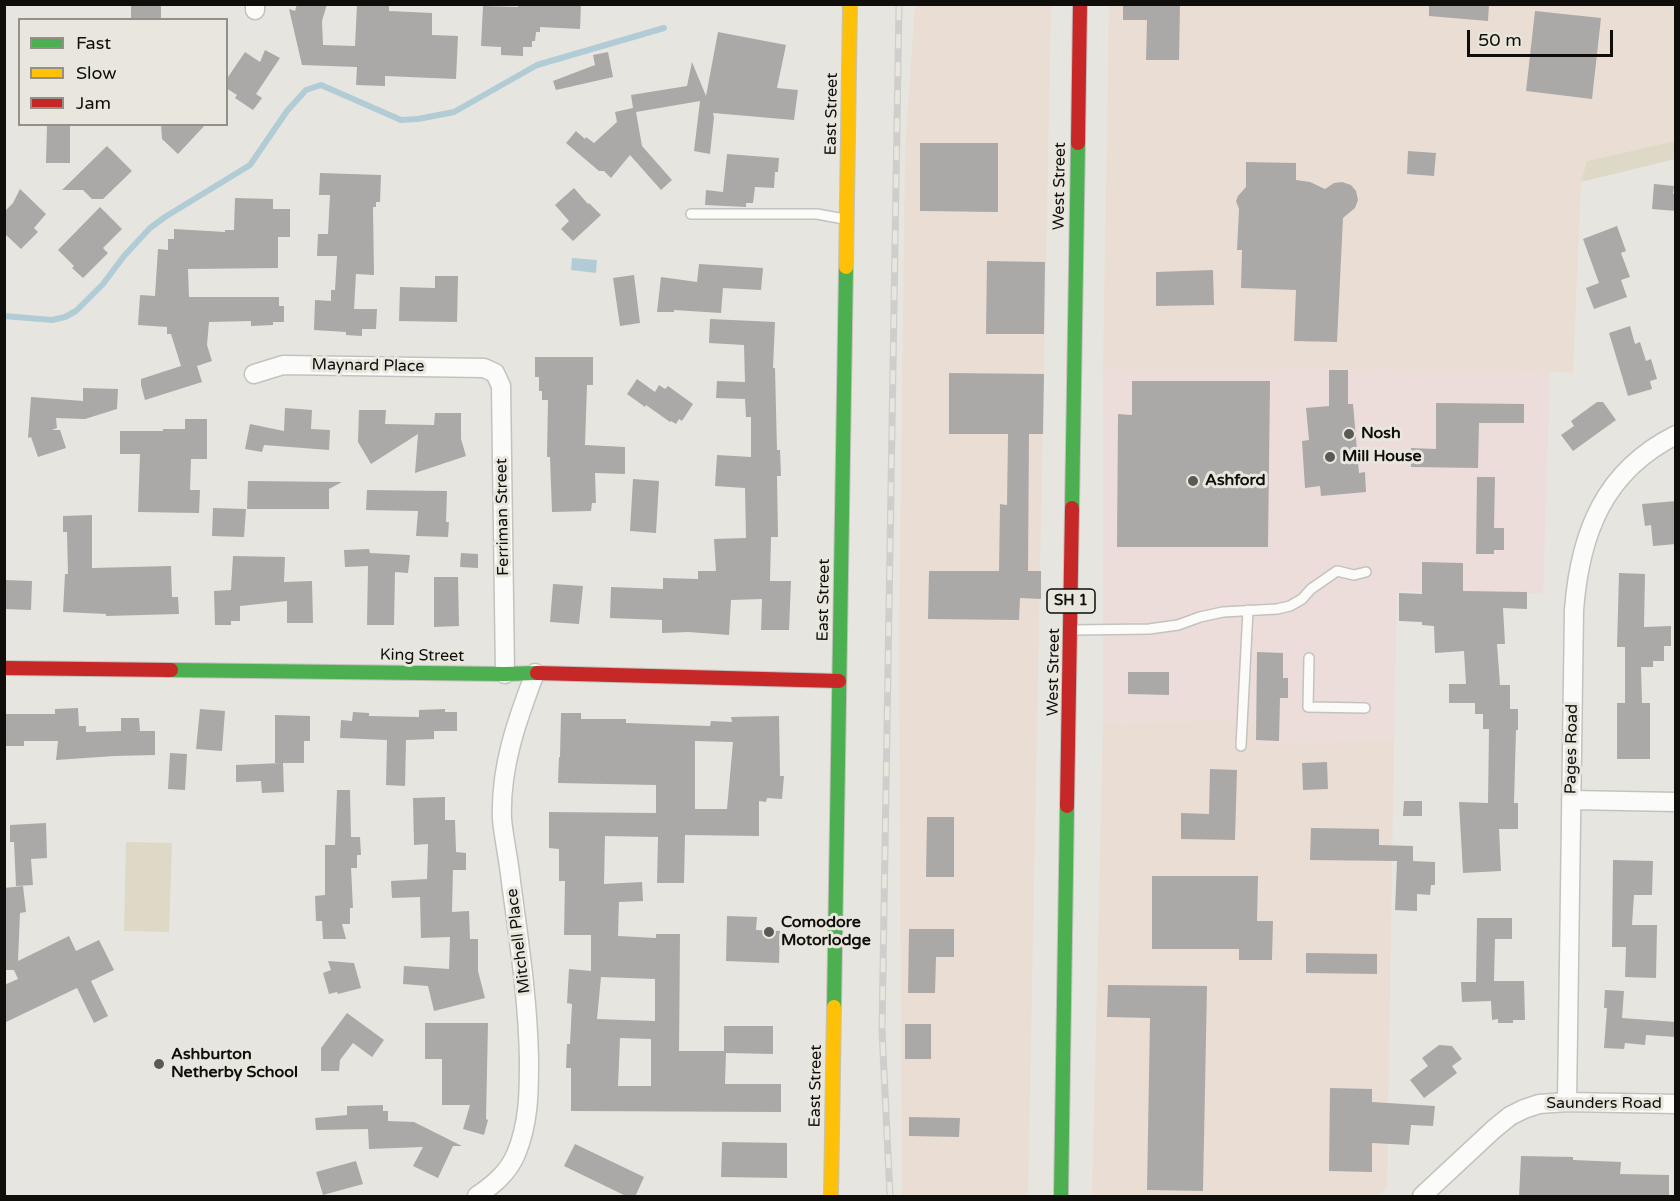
<!DOCTYPE html>
<style>
body{margin:0}
#map{position:relative;width:1680px;height:1201px;overflow:hidden;background:#e6e5e0;font-family:"Varela Round",sans-serif}
canvas{display:block}
.frame{position:absolute;inset:0;border:6px solid #0f0e0b;pointer-events:none}
.legend{position:absolute;left:18px;top:18px;width:210px;height:108px;box-sizing:border-box;background:#e9e7dd;border:2px solid #929089;margin:0;padding:8px 10px;list-style:none;font-size:18px;color:#0f0e0b}
.legend li{display:flex;align-items:center;gap:12px;height:30px}
.legend b{width:30px;border:2px solid #929089}
.scale{position:absolute;left:1467px;top:30px;width:146px;height:27px;box-sizing:border-box;border:3px solid #0f0e0b;border-top:0;padding-left:8px;font-size:18px;line-height:21px;white-space:nowrap;color:#0f0e0b;-webkit-text-stroke:4px #e9e7dd;paint-order:stroke}
</style>
<div id="map">
<canvas width="1680" height="1201"></canvas>
<div class="frame"></div>
<ul class="legend">
<li><b style="height:8px;background:#4caf50"></b>Fast</li>
<li><b style="height:8px;background:#ffc107"></b>Slow</li>
<li><b style="height:8px;background:#c62828"></b>Jam</li>
</ul>
<div class="scale">50 m</div>
</div>
<script>
const g = document.querySelector('canvas').getContext('2d');
g.lineJoin = 'round';
function paint(path, color) { g.fillStyle = color; g.fill(path, 'evenodd'); }
function stroke(path, color, width, dash) { g.strokeStyle = color; g.lineWidth = width; g.lineCap = dash ? 'butt' : 'round'; g.setLineDash(dash || []); g.stroke(path); }
function write(font, color, halo, rows, align = 'center') {
  g.font = font + ' "Varela Round",sans-serif'; g.lineWidth = 6; g.setLineDash([]); g.textBaseline = 'middle'; g.strokeStyle = halo; g.fillStyle = color; for (const [text, x, y, turn = 0] of rows) {
    g.save(); g.translate(x, y); g.rotate((+turn || 0) * Math.PI / 180); g.textAlign = isNaN(turn) ? turn : align; if (halo) g.strokeText(text, 0, 0); g.fillText(text, 0, 0); g.restore();
  }
}
paint(new Path2D(`
 M1103,369L1550,371L1543,594L1397,591L1394,739L1254,744L1255,720L1103,723Z`), '#ecdddb');
paint(new Path2D(`
 M915,5H1051L1028,1196H902L899,642L905,149Z
 M1109,5H1675V141L1587,161L1581,182L1573,373L1550,371L1103,369Z
 M1255,720V744L1394,739L1387,1188L1378,1196H1092L1103,723Z`), '#eaded4');
paint(new Path2D(`
 M1675,141V159L1581,182L1587,161Z
 M126,842L172,843L169,932L124,931Z`), '#ddd9c6');
paint(new Path2D(`
 M572,258L597,260L596,273L571,270Z`), '#b2ccd6');
stroke(new Path2D(`
 M4,316L52,320L65,317L76,311L103,284L124,256L150,228L165,217L250,165L287,111L306,90L321,85L401,120L418,119L454,112L537,65L664,28`), '#b2ccd6', 6);
paint(new Path2D(`
 M131,4H161V20H131Z
 M297,4H327L322,21L323,45L355,46L357,4H389V11L432,13V35L458,36L456,79L385,76V86L356,85L357,67L302,65L289,9L295,11Z
 M518,4H581L580,29L540,27V32H536L535,41H532V47H523V56L501,55V47L481,46L483,6L518,7Z
 M1123,4H1180L1179,60H1146L1147,20H1123Z
 M1429,4H1489L1488,21L1429,16Z
 M1535,11L1601,18L1592,99L1526,91Z
 M718,32L786,45L777,88L798,90L794,120L713,113L714,117L710,154L694,151L700,101L636,112L642,146L672,180L661,190L630,155L611,178L604,171H599L566,143L576,131L585,139L586,137L594,143L617,122L615,112L633,108L631,95L687,86L692,62L706,96Z
 M265,50L280,58L256,94L262,98L253,110L235,98L237,95L226,88V80L245,52L260,62Z
 M608,52L613,77L556,90L553,81L595,65L593,55Z
 M161,124H206L178,154L162,139Z
 M47,125H70V163H46Z
 M920,143H998V212L920,211Z
 M107,146L132,171L103,199H92L83,190H62Z
 M1408,151L1436,153L1434,176L1407,174Z
 M727,154L779,158L778,172H775L774,188L755,187L753,203H746V207L705,205L706,190L723,192Z
 M1246,162L1296,163V180L1310,182L1325,189L1334,183L1342,182L1351,185L1356,191L1358,200L1355,208L1343,218L1337,342L1294,341L1296,290L1241,288L1242,250H1237L1239,209L1236,201L1238,196L1246,187Z
 M320,173L381,175L380,202H376V207H373L374,275L356,274L354,309H377L376,329H362V336L346,335V332L314,330L315,300L331,301V290H335L337,256H317L318,234H328L330,195H319Z
 M1654,184L1674,186L1673,194H1676V211L1652,209Z
 M574,188L588,204L589,203L601,215L573,241L561,229L569,221L555,205Z
 M20,189L46,214L34,228L38,232L21,249L4,233V212L13,203Z
 M235,198L273,199V209H290V237H278V268L188,269L189,297H279V306H284V322H273V325L251,326V321L209,322L207,345L212,361L197,366L202,382L145,400L141,385V379L181,366L171,334H167V327L138,325L140,295L155,296L158,249L168,250V239H174V229L225,232V230H234Z
 M100,207L122,229L103,248L108,253L83,278L72,268L74,266L58,250Z
 M1617,226L1626,251L1621,253L1630,277L1621,280L1627,297L1594,309L1586,288L1599,283L1583,239Z
 M987,261L1045,262L1044,334H986Z
 M699,264L763,268L761,290L723,288L721,313L674,310V312H657L661,277L697,282Z
 M1213,270L1214,305L1156,306V272Z
 M634,275L640,323L620,326L613,278Z
 M435,276H458L457,322L399,321L400,287L435,288Z
 M710,319L775,322L773,368H775L777,450H780L781,476H777L778,537H771L770,581H791L789,630H761L762,599L731,600L729,635L688,632L662,633V620L610,618L611,587L663,589V578L698,579V571H716L714,539L746,538L745,488L715,486L717,455L751,457V417H746L745,399L716,398L717,381L745,382L744,345L709,343Z
 M1630,326L1635,344L1640,342L1646,361L1651,359L1657,379L1650,381L1652,389L1628,396L1609,333Z
 M535,357H593V385H587L585,445L625,447V474L595,473L596,503H592L591,511L552,512L550,457H547L548,400H542V391H539V377H535Z
 M1329,370H1348V404H1353L1359,473L1365,472L1366,492L1321,496L1320,486L1305,488L1302,441L1309,440L1306,408L1329,406Z
 M949,373L1044,374L1043,434H1029L1028,571H1041V599L1020,598L1019,620L928,619L929,571H999L1000,504L1007,505L1008,434H949Z
 M637,379L655,392L659,385L665,389L668,386L693,404L682,421L679,419L676,424L671,421L670,422L646,405L645,407L627,394Z
 M1132,381H1270L1268,547H1117L1118,414L1132,415Z
 M83,388L118,389L117,409L85,419L56,418L57,428L52,430H60L66,448L38,457L31,437L28,438L31,397L83,401Z
 M1597,402H1603L1616,420L1573,451L1561,435L1574,426L1571,421Z
 M1436,403L1524,404V423H1479L1478,468L1411,467V448L1436,449Z
 M285,408L312,410L311,429L330,430L329,450L264,445L262,452L245,449L250,424L284,431Z
 M359,410H386L385,424L434,425L435,413H461V439L466,456L415,473L418,434L371,464L358,442Z
 M185,419H207V459H191L190,490H200L199,513L138,512L140,454H120V431H163V429H185Z
 M1477,477H1495L1494,528H1504V550H1494V554H1476Z
 M633,479L659,481L656,533L630,531Z
 M248,481L342,482L329,489V509H247Z
 M367,490L447,491L446,522H449L448,537L416,536L418,511L366,510Z
 M1676,501V544L1653,546L1651,525L1645,526L1642,504Z
 M213,508L246,509L244,537L212,536Z
 M92,515V568L171,566L172,597H178L179,614L106,616V614L63,612L65,574H68L67,532H63V516Z
 M369,549L370,553L410,555L408,573L395,572L394,625H367L368,566L345,567L344,550Z
 M461,553L478,554V568L460,567Z
 M233,556L285,557L284,582L312,581L313,623H287V601L240,606V621H231V625H215L214,591L231,590Z
 M1422,562L1463,563V591L1527,592V609L1503,608L1505,644H1497L1500,685H1510V709H1518V730H1516L1514,803H1518V829H1499L1501,871L1463,873L1459,802L1488,803L1489,729H1483V714H1475V703H1449V684H1466L1464,651L1435,653L1434,626L1422,625V622L1399,621V593L1422,594Z
 M1619,573L1645,574L1644,627L1671,626V646H1664V661H1653V667H1641L1642,703H1650V759H1617V703H1625V647H1617Z
 M434,577H458L459,626L434,627Z
 M4,580L32,581L31,610L4,609Z
 M553,584L583,586L579,624L550,622Z
 M1257,652L1283,653V678H1288V698H1280L1279,741L1256,740Z
 M1128,672H1169V695L1128,694Z
 M78,708L79,726H86V732L121,731V718H139L140,731H155V755L114,756L56,760L58,741H24V746H6V714H55V709Z
 M200,709L225,711L222,751L196,749Z
 M445,709V712H457V731H434V739L406,740L405,786L386,785L387,740L340,738L341,720L352,721L353,712L369,713V716L419,717V710Z
 M561,713H581V719H626V723L710,726L711,721L732,722L731,717L779,716L780,776H784L782,799L767,798L766,802L759,801V836L685,835L684,883H657L658,837L605,836L604,884L642,882L643,901L619,902L618,936L656,938V934H680L679,1051H724V1026H773V1054L726,1053L725,1084H781V1112L571,1111V1068H566L567,1044H570L572,1004L567,1003L569,969L591,971V935H564L565,881H559V849L549,848V812L656,813V785L558,783L559,757H560ZM695,741L733,742L727,809H695ZM601,977L655,979V1021L597,1019ZM620,1038L651,1039V1086H618Z
 M275,715L310,716V741H304V763H283L284,792L262,793L261,781L236,782V765L282,763H275Z
 M170,753L187,754L185,790L168,789Z
 M1327,762L1328,789L1303,790L1302,763Z
 M1210,769L1237,770L1235,840L1181,839V813L1209,814Z
 M337,790H350L351,837H360L361,855H357V868H351L353,908H350V924H342L346,939H323L322,921H316L315,896L325,895V845H335Z
 M445,797V820H455L456,852L466,853V870H453L452,912L469,911L470,939H478V971L485,998L434,1011L428,986L403,984L404,966L449,969L450,937L421,938L420,897L392,898L391,881L427,879L428,844L414,845L413,798Z
 M1404,801H1422V816H1403Z
 M927,817H954V877H926Z
 M46,823L47,858L31,859L33,885L16,886L14,842H10V825Z
 M1311,828L1379,829V845L1413,846V861L1435,862V885H1431L1430,895L1417,894V911L1395,910L1397,861L1310,860Z
 M1613,860L1653,861L1652,895H1634L1632,925H1657L1656,978L1625,977L1626,947H1612Z
 M1152,876H1258L1257,921H1273L1272,960H1239V949H1152Z
 M23,886L26,912L20,913L18,961L69,936L76,951L99,940L114,970L91,981L108,1016L94,1023L77,988L4,1023V985L18,979L14,970H4V888Z
 M727,916L757,917L756,930L780,931L779,963L726,961Z
 M1477,918H1512V939H1495L1494,981H1524L1525,1020H1513V1023H1498V1019L1492,1020L1491,1001L1462,1002L1461,982H1476Z
 M909,929H954V957H936L935,993H908Z
 M1306,953L1377,954V974L1306,973Z
 M328,961L354,963L361,988L338,994L337,992L329,994L323,973L331,970Z
 M1108,985L1207,986L1203,1191L1147,1190L1150,1018L1107,1017Z
 M1605,990L1624,991L1622,1018L1676,1022V1037L1646,1035L1645,1045L1625,1043L1624,1049L1604,1048L1607,1008H1604Z
 M347,1013L384,1040L372,1057L353,1043L340,1060L339,1071H321V1048Z
 M425,1023H488L486,1119L488,1120L484,1135L463,1129L470,1105H442V1059H425Z
 M905,1024H931V1059H905Z
 M1439,1045L1452,1046L1462,1059L1452,1066L1457,1073L1424,1098L1410,1080L1428,1066L1422,1058Z
 M1330,1088L1372,1089V1102L1435,1106L1433,1126L1411,1125L1409,1145L1372,1143V1172L1329,1171Z
 M383,1105V1111H388V1121L414,1122L462,1146H453L438,1178L413,1166L423,1147L369,1149L368,1129L316,1130L315,1118L347,1115V1106Z
 M909,1117L960,1118L959,1137L909,1136Z
 M722,1142L787,1143V1178L721,1177Z
 M575,1144L644,1177L635,1197H628L564,1166Z
 M1521,1156L1573,1157V1160L1621,1162L1620,1174L1669,1175V1197H1519Z
 M356,1161L363,1184L323,1195L316,1172Z`), '#aaa9a8');
const lane = new Path2D(`
 M691,214H817L844,219
 M1075,630L1149,629L1178,625L1200,617L1223,612L1277,609L1290,606L1302,599L1311,589L1337,571L1354,575L1366,572
 M1309,658L1308,707L1365,708
 M1241,746L1248,610`);
const street = new Path2D(`
 M255,10V4
 M254,374L283,365L484,368L495,373L501,386L505,674
 M1571,800L1676,802
 M1567,1102L1574,610C1580,533 1604,471 1676,435
 M477,1196C493,1185 508,1173 516,1154C529,1123 529,1092 529,1060C528,1000 519,941 511,882C509,861 504,840 502,819C500,767 517,720 535,673
 M1422,1196L1494,1129L1510,1116L1524,1109L1539,1104L1567,1102L1676,1104`);
const fast = new Path2D(`
 M1072,508L1078,143
 M171,670L505,674L537,673
 M834,1007L846,267
 M1061,1196L1067,806`);
const slow = new Path2D(`
 M846,267L850,4
 M831,1196L834,1007`);
const jam = new Path2D(`
 M1078,143L1080,4
 M4,668L171,670
 M537,673L839,681
 M1067,806L1072,508`);
stroke(lane, '#c3c2bf', 12);
stroke(street, '#c3c2bf', 21);
stroke(fast, '#c3c2bf', 16);
stroke(slow, '#c3c2bf', 16);
stroke(jam, '#c3c2bf', 16);
stroke(lane, '#fbfbfa', 9);
stroke(street, '#fbfbfa', 18);
stroke(fast, '#4caf50', 14);
stroke(slow, '#ffc107', 14);
stroke(jam, '#c62828', 14);
const rail = new Path2D(`
 M890,1196L882,1030L899,4`);
stroke(rail, '#cececc', 7);
stroke(rail, '#e9e7dd', 4.5, [14]);
for (const [x, y, r, color] of [
 [1349,434,6,"#5a5956"],
 [1330,457,6,"#5a5956"],
 [1193,481,6,"#5a5956"],
 [769,932,6,"#5a5956"],
 [159,1064,6,"#5a5956"]
]) { const dot = new Path2D(); dot.arc(x, y, r, 0, 2 * Math.PI); g.fillStyle = color; g.fill(dot); stroke(dot, '#e9e7dd', 2); }
for (const [x, y, w] of [
 [1071,601,48]
]) { const box = new Path2D(); box.roundRect(x - w / 2, y - 12, w, 24, 4.5); g.fillStyle = '#e9e7dd'; g.fill(box); stroke(box, '#0f0e0b', 1.5); }
write('bold 15px', '#0f0e0b', null, [
 ["SH 1",1071,601]
]);
write('16px', '#0f0e0b', '#e9e7dd', [
 ["East Street",832,114,-89],
 ["West Street",1060,186,-89],
 ["Maynard Place",368,366,1],
 ["Ferriman Street",503,517,-91],
 ["East Street",824,600,-89],
 ["King Street",422,656,1],
 ["West Street",1054,672,-89],
 ["Pages Road",1572,749,-89],
 ["Mitchell Place",519,941,-97],
 ["East Street",816,1086,-89],
 ["Saunders Road",1604,1104]
]);
write('bold 16px', '#0f0e0b', '#e9e7dd', [
 ["Nosh",1361,434],
 ["Mill House",1342,457],
 ["Ashford",1205,481],
 ["Comodore",781,923],
 ["Motorlodge",781,941],
 ["Ashburton",171,1055],
 ["Netherby School",171,1073]
], 'left');
</script>
